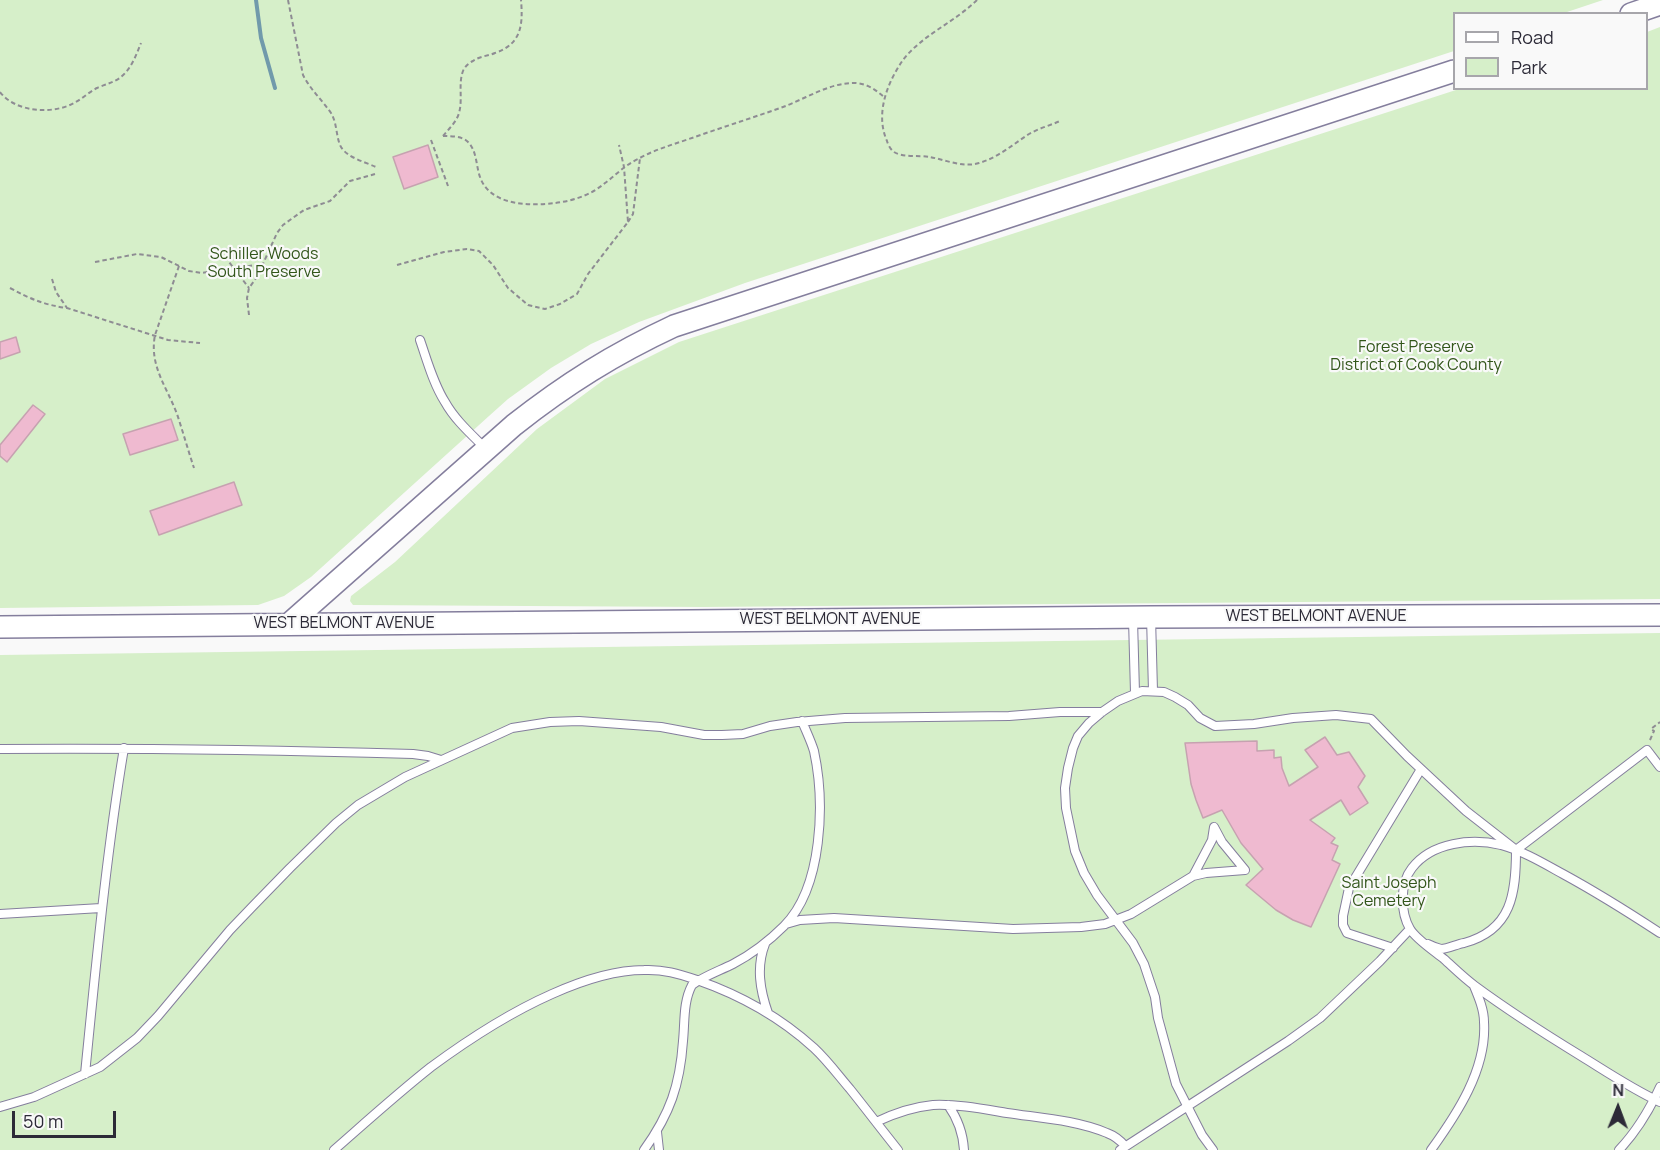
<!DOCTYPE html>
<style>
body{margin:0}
#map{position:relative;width:1660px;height:1150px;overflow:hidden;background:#f9f9f9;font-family:Manrope,sans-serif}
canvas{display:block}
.legend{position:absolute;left:1453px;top:12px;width:195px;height:78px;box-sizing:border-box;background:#f9f9f9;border:2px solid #a7a6ab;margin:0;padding:8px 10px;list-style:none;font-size:18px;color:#2c2a37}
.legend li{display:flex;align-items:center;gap:12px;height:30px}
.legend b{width:30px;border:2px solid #a7a6ab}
.north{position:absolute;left:1588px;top:1078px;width:60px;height:60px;-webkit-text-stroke:4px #f9f9f9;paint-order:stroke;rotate:1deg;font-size:16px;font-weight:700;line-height:24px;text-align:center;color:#2c2a37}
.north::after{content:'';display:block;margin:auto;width:21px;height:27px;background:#2c2a37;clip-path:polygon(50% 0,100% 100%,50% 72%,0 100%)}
.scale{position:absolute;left:12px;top:1111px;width:104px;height:27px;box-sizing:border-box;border:3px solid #2c2a37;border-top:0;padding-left:8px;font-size:18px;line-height:21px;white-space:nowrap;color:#2c2a37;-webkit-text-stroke:4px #f9f9f9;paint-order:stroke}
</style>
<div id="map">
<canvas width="1660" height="1150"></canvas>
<ul class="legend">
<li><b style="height:8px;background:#fff"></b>Road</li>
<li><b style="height:16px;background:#d6efc9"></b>Park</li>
</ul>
<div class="north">N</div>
<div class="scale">50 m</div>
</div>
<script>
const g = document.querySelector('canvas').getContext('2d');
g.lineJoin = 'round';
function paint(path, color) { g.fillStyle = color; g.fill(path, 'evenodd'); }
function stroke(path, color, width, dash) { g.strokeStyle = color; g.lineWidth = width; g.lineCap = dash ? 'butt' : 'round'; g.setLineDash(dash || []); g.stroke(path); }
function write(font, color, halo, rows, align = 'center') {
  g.font = font + ' Manrope,sans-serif'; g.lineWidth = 4.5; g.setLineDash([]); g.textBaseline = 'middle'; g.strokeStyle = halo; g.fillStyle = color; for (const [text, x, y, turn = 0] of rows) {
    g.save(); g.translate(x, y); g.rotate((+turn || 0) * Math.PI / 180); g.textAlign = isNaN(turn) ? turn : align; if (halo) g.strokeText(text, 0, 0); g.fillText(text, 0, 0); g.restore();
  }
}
paint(new Path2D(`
 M0,0H1603L1564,13L1454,14V51L745,283L639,322L591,344L551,368L508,399L489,416L311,577L284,596L258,605L0,608Z
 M1660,27V599L703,607L353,605L350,601L351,596L395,562L537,429L605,379L679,342L1459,89L1646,88L1647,32Z
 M1660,633V1150H0V655Z`), '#d6efc9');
stroke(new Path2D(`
 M256,0L261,38L275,88`), '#719aab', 4);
const building = new Path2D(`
 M428,145L438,177L404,189L393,157Z
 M16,337L20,352L0,359V342Z
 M33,405L45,414L7,462L0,456V445Z
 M171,419L178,440L130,455L123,434Z
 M234,482L242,505L159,535L150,511Z
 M1325,737L1337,755L1349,752L1365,776L1358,787L1368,803L1350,815L1341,800L1310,820L1335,838L1331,843L1338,846L1332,860L1340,864L1311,927L1293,920L1276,910L1246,885L1263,869L1241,843L1222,810L1203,818L1196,800L1191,784L1185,743L1257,741V751L1274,750V758L1281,757L1282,768L1289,786L1318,767L1305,750Z`);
paint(building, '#efbad0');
stroke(building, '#c6a2b0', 1.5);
const service = new Path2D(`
 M420,340C427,360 433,383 445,402C455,420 471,434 486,449
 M1151,617L1153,691
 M1133,619L1135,693
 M0,749C138,748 275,750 413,754L428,756L441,760
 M1516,850L1647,750L1660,767
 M0,914L101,908
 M786,924L800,920L834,918L1013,929L1081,927L1105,924L1131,914L1193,876L1206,873L1245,870L1222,842L1214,827L1212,840L1193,876
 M1660,933C1628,912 1596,892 1563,874C1543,863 1523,851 1501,845C1472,838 1432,842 1412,868C1400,883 1400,912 1410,929C1416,939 1434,951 1444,959C1454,968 1464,978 1475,986C1509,1011 1545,1034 1581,1056C1607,1072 1632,1089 1660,1102
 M765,944C756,967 760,990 768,1013
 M1428,944C1432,946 1437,948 1441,949C1448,949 1457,944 1464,943C1512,930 1516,893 1516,850
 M1393,948L1347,933L1343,925V916L1349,888L1421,769
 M85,1074C96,965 106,856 124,748
 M948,1105C958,1119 963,1133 964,1150
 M0,1107L34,1097L100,1067L137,1038L158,1016L230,930L253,906L290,868L336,823L358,805L405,777L512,728L550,722L579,721L661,727L704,735H722L743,734L770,726L797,722L845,718L1009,716L1060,712H1102
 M876,1122C895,1113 912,1107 933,1105C958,1104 983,1109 1007,1113C1040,1118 1076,1120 1107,1133C1115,1136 1120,1140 1125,1146
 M657,1132L659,1150
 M334,1150C366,1122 398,1093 431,1067C469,1039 509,1013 552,994C581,981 612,970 644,970C663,969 679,974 697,980C740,995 780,1017 814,1048C827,1060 838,1075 850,1089C866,1109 882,1130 898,1150
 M644,1150C670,1114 680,1085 683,1041C685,1021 683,1002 692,985C704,976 719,971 733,964C752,954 769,941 784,926C823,887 825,802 814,751C811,741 806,731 802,721
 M1120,1150L1288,1041L1320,1018L1380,961L1410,929
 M1213,1150L1202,1135L1176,1084L1158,1018L1155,997L1144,964L1133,943L1097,895L1084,873L1075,851L1066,808L1065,788L1068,768L1073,748L1078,736L1089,723L1102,712L1118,701L1142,691L1164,692L1175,697L1188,705L1200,718L1215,726L1254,724L1293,718L1336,715L1371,719L1407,756L1466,811L1516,850
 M1431,1150C1457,1114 1487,1069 1484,1022C1484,1010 1479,998 1474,986
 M1619,1150C1637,1131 1649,1111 1660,1087`);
const secondary = new Path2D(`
 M1631,14L1660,4
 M289,624L514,425C566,384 614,354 674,326L1454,71
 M0,627L1151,617L1660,615`);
stroke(service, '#847e9d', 10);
stroke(secondary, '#847e9d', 24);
stroke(new Path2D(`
 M288,0L303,75C310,89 322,100 331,113C337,123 336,135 340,145C345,157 365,162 376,167
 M977,0C955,22 922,35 903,60C887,83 875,114 887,141C888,145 891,150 894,152C903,158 920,155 930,157C946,160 963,168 979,163C997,158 1011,146 1026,136C1036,129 1049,126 1060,121
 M0,92C15,112 52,115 74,103C82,99 89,92 97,88C108,83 118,82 126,72C133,64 137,53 141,43
 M443,136C451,136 462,136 468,142C477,151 476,166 480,177C490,206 530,206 555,203C573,201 591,195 605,183C616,175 625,165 638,159C654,150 671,145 689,139C720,128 752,118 783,107C807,98 831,82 856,83C868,84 876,90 884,97
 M443,136C449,129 457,121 459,113C463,99 458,84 463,71C465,66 469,63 473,61C480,56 488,56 495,53C522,44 523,24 521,0
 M431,140L448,186
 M628,222L633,214L640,158
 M227,248L229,262L249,288
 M95,262L137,254L161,257L189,271L201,273L263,264
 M397,265L444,252L467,249L479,251L493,265L508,288L528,305L545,309L560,304L577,294L588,274L628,222L624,167L619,145
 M179,266L155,335C149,366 167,387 177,414C183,432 188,450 194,468
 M52,279L56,292L67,308
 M10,288C30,299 45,305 67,308L168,340L200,343
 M249,315L247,298L249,288L257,277L277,233L283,225L304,210L330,201L350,181L375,174
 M1650,740L1654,731L1651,729L1660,722`), '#8e8c93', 2, [4.5, 3]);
stroke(service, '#fff', 8);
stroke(secondary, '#fff', 21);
write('16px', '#32561a', '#f9f9f9', [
 ["Schiller Woods",264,255],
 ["South Preserve",264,273],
 ["Forest Preserve",1416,348],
 ["District of Cook County",1416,366],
 ["Saint Joseph",1389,884],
 ["Cemetery",1389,902]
]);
write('16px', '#2c2a37', '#f9f9f9', [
 ["WEST BELMONT AVENUE",1316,617],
 ["WEST BELMONT AVENUE",830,620],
 ["WEST BELMONT AVENUE",344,624]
]);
</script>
